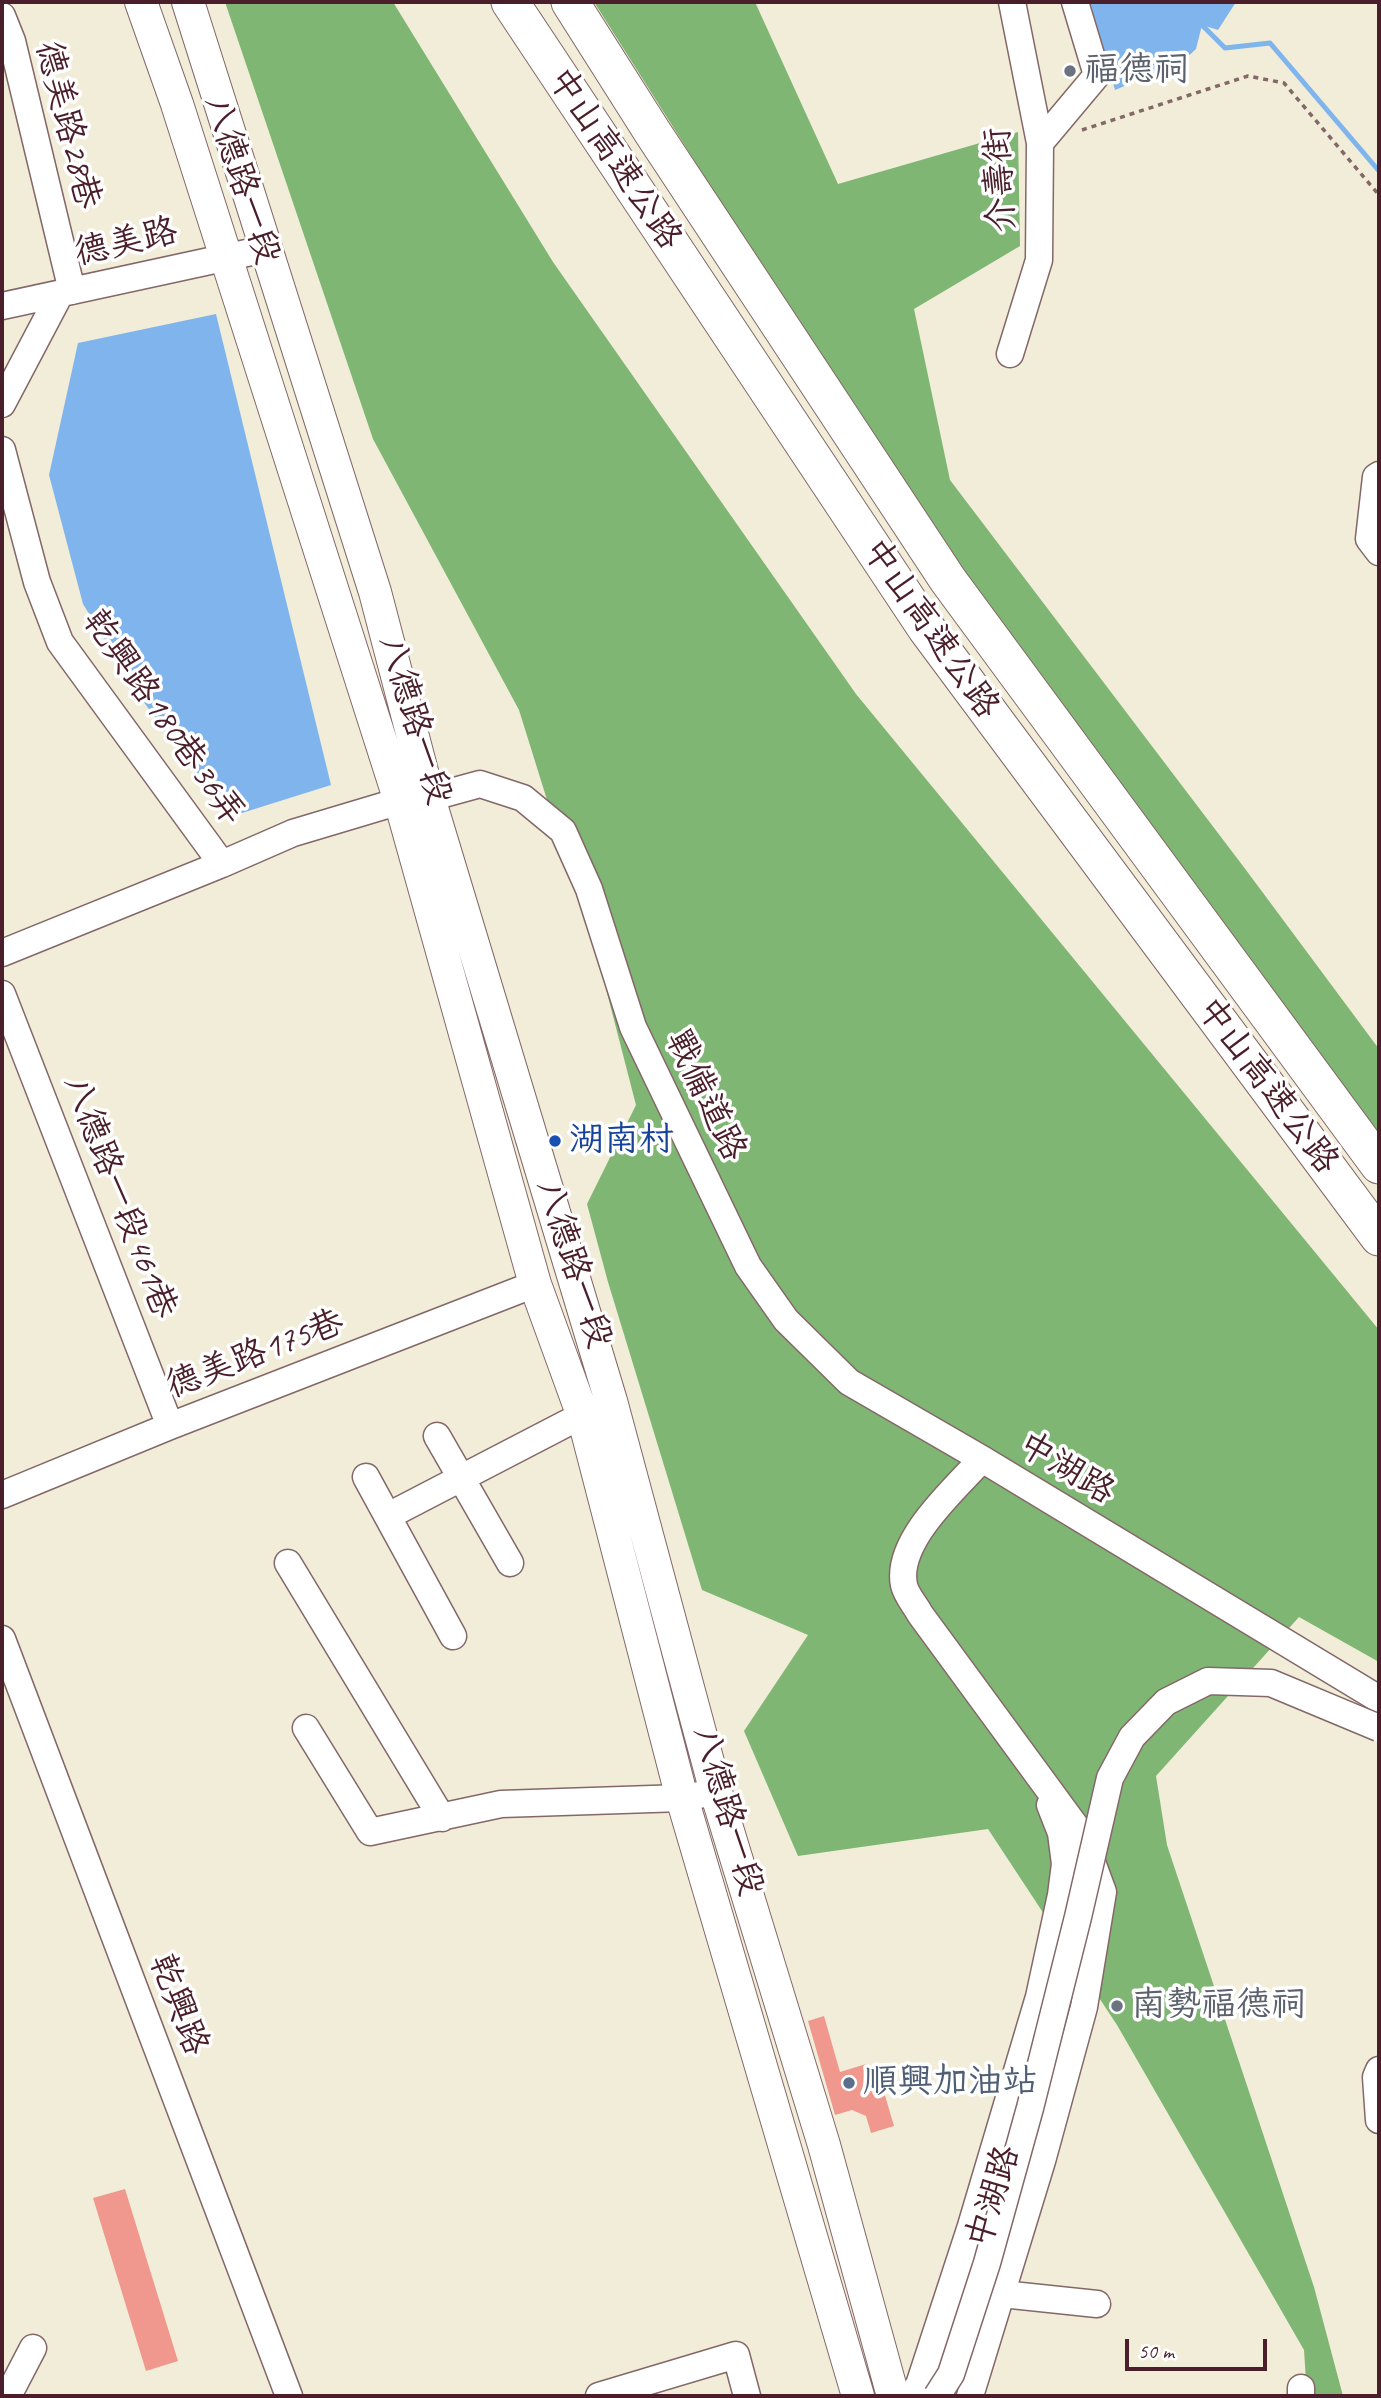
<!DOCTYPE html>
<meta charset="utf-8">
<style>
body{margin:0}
#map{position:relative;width:1381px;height:2398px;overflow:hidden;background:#f1edd8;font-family:Caveat,sans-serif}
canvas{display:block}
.frame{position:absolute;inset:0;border:4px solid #4a1f2b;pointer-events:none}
.scale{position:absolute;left:1125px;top:2339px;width:142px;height:32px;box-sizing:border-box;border:4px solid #4a1f2b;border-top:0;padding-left:9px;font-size:21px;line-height:24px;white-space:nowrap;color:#4a1f2b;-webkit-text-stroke:5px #fff;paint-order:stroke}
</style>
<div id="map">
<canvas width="1381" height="2398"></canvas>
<div class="frame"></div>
<div class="scale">50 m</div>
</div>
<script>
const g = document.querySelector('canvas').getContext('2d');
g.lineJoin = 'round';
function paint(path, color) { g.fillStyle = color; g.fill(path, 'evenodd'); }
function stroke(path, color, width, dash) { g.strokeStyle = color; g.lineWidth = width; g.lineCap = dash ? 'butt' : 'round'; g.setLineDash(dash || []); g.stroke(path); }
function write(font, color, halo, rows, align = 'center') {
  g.font = font + ' Caveat,"LXGW WenKai TC",sans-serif'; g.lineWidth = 7; g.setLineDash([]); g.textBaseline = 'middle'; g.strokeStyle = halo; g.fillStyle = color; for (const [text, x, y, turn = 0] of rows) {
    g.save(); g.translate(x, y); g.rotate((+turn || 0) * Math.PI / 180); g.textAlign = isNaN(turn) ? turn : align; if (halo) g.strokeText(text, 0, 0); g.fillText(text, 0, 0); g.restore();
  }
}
paint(new Path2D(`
 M225,2H393L553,262L856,694L1379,1330V1662L1299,1617L1156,1776L1167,1845L1314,2287L1343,2396H1307L1304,2350L1117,2025L988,1829L798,1856L744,1731L808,1635L702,1590L608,1282L587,1204L636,1105L606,989L519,710L373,439Z
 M594,2H755L838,184L1018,132L1020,246L914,309L950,480L1246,870L1379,1049V1138L907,497Z`), '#7fb673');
paint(new Path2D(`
 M1090,2H1236L1218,30L1202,25L1196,49L1182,62L1115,90Z
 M216,314L331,785L226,818L141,698L83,604L49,475L78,343Z`), '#7fb4ed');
stroke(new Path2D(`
 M1202,25L1225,48L1270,43L1379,171`), '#7fb4ed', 5);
paint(new Path2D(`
 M824,2016L840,2072L866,2064L874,2092H884L894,2126L871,2133L866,2116L852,2110L835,2115L808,2021Z
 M125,2189L178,2361L146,2371L93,2198Z`), '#f0988e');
const minor = new Path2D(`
 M2,16L12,41L72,291
 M1040,143L1097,75L1075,2
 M2,306L265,249
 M1010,354L1039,260L1040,143L1012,2
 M2,404L60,294
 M2,450L37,582L60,642L222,864
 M1379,475L1376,477L1369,539L1379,552
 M2,953L222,864L293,833L400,801L429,798L480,784L523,798L563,831L589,889L633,1027L748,1266L786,1320L849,1382L982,1459L1379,1699
 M2,994L170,1426
 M437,1436L510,1563
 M366,1477L453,1636
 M2,1495L170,1426L535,1284
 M388,1516L600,1406
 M288,1563L442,1818
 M2,1639L289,2396
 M306,1728L370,1832L501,1804L682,1798L716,1792
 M1379,2070L1376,2077L1379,2120
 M1002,2294L1097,2304
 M1301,2388V2396
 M8,2396L33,2348
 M599,2396L736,2355L747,2396
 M911,2396L919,2385L971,2226L1039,1997L1061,1895L1065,1864L1061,1833L1050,1805
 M970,2396L1042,2161L1084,2007L1103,1892L1082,1835L920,1614C916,1606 906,1595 904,1585C895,1541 955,1489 982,1459`);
const major = new Path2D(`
 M141,2L177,104L400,801L535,1284L583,1416L682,1798L858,2396
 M188,2L375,592L429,798L611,1401L716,1792L824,2145L893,2396`);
const highway = new Path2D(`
 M510,2L926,628L1379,1237
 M570,2L653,133L948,580L1379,1165`);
stroke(minor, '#846768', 29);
stroke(major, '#846768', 34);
stroke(highway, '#846768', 39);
stroke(new Path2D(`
 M1082,130L1248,76L1284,83L1379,195`), '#846768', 3.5, [5, 5]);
stroke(minor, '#fff', 26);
stroke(major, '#fff', 32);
stroke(highway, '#fff', 37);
const minorBridge = new Path2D(`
 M937,2396L951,2374L987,2263L1030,2108L1078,1917L1110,1778L1132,1737L1166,1702L1208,1681L1271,1683L1379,1728`);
stroke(minorBridge, '#846768', 29, []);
stroke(minorBridge, '#fff', 26);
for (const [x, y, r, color] of [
 [1070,71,7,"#6b7280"],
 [555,1141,7,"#1a4fb4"],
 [1117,2006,7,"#6b7280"],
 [849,2083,7,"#5c6f8a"]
]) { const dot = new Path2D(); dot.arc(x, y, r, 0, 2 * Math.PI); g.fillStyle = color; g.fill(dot); stroke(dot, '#fff', 2.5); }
write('35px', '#5b616d', '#fff', [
 ["福德祠",1084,71],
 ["南勢福德祠",1131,2006]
], 'left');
write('35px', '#4a1f2b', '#fff', [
 ["德美路28巷",67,125,76],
 ["中山高速公路",614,159,56],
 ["八德路一段",241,180,72],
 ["介壽街",1001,180,-93],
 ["德美路",126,243,-13],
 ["中山高速公路",930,629,55],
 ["乾興路180巷36弄",163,718,55],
 ["八德路一段",414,720,73],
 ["中山高速公路",1267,1086,53],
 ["戰備道路",705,1096,64],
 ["八德路一段461巷",119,1197,69],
 ["八德路一段",573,1264,72],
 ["德美路175巷",255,1355,-21],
 ["中湖路",1066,1469,31],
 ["八德路一段",727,1811,74],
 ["乾興路",178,2005,69],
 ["中湖路",994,2197,-73]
]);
write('35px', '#164399', '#fff', [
 ["湖南村",569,1141]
], 'left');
write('35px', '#4e5e75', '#fff', [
 ["順興加油站",863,2083]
], 'left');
</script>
